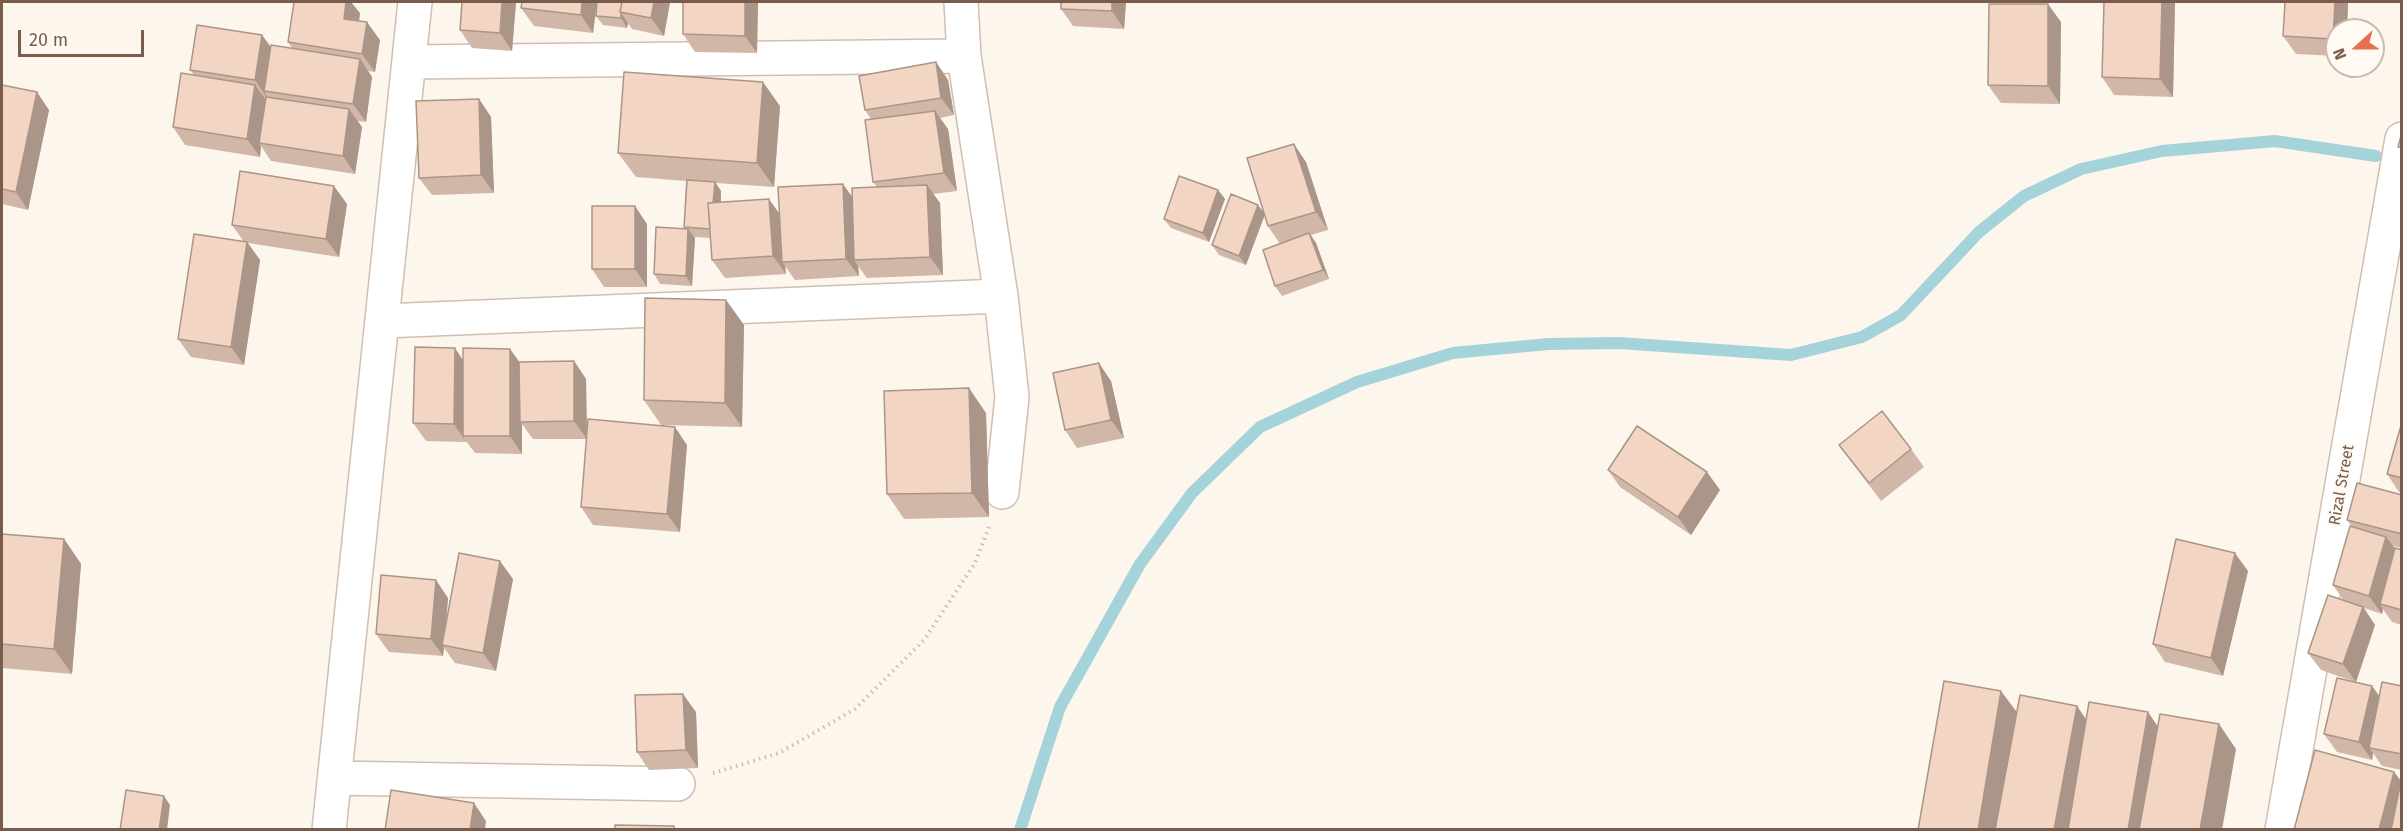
<!DOCTYPE html>
<style>
body{margin:0}
#map{position:relative;width:2403px;height:831px;overflow:hidden;background:#fdf6ec;font-family:"Fira Sans",sans-serif}
canvas{display:block}
.frame{position:absolute;inset:0;border:3px solid #7a5c4d;pointer-events:none}
.north{position:absolute;left:2325px;top:18px;width:60px;height:60px;box-sizing:border-box;background:#fffaf3;border:2px solid #cabbb1;border-radius:50%;rotate:249deg;font-size:16px;font-weight:700;line-height:24px;text-align:center;color:#7a5c4d}
.north::after{content:'';display:block;margin:auto;width:21px;height:27px;background:#e76f51;clip-path:polygon(50% 0,100% 100%,50% 72%,0 100%)}
.scale{position:absolute;left:18px;top:30px;width:126px;height:27px;box-sizing:border-box;border:3px solid #7a5c4d;border-top:0;padding-left:8px;font-size:18px;line-height:21px;white-space:nowrap;color:#7a5c4d;-webkit-text-stroke:4px #fffaf3;paint-order:stroke}
</style>
<div id="map">
<canvas width="2403" height="831"></canvas>
<div class="frame"></div>
<div class="north">N</div>
<div class="scale">20 m</div>
</div>
<script>
const g = document.querySelector('canvas').getContext('2d');
g.lineJoin = 'round';
function stroke(path, color, width, dash) { g.strokeStyle = color; g.lineWidth = width; g.lineCap = dash ? 'butt' : 'round'; g.setLineDash(dash || []); g.stroke(path); }
function paint(path, color) { g.fillStyle = color; g.fill(path, 'evenodd'); }
function write(font, color, halo, rows, align = 'center') {
  g.font = font + ' "Fira Sans",sans-serif'; g.lineWidth = 5; g.setLineDash([]); g.textBaseline = 'middle'; g.strokeStyle = halo; g.fillStyle = color; for (const [text, x, y, turn = 0] of rows) {
    g.save(); g.translate(x, y); g.rotate((+turn || 0) * Math.PI / 180); g.textAlign = isNaN(turn) ? turn : align; if (halo) g.strokeText(text, 0, 0); g.fillText(text, 0, 0); g.restore();
  }
}
stroke(new Path2D(`
 M1020,830L1060,707L1140,564L1192,493L1260,427L1357,382L1453,353L1548,344L1619,343L1791,355L1862,337L1901,315L1979,232L2024,196L2081,169L2162,151L2275,141L2376,156`), '#a5d3da', 12);
const minor = new Path2D(`
 M961,2L964,56L1001,296L1012,397L1002,492
 M410,62L964,56
 M383,321L1001,296
 M336,778L678,784
 M329,830L415,2
 M2282,830L2402,139`);
stroke(minor, '#d1beb0', 36);
stroke(new Path2D(`
 M713,773L779,753L855,709L924,640L975,563L989,527`), '#d9b8a5', 4, [1.5, 4.5]);
stroke(minor, '#fff', 33);
paint(new Path2D(`
 M516,2L512,51L472,48L460,30Z
 M597,2L593,33L534,26L521,8Z
 M670,2L664,36L632,29L628,23L627,28L603,25L596,16Z
 M758,2L757,53L695,52L683,34Z
 M1126,2L1124,29L1073,26L1061,9Z
 M2104,2H2175L2173,97L2114,95L2102,77Z
 M2285,2H2348L2347,30H2337V56L2296,54L2283,36Z
 M360,13L359,21L380,40L375,72L368,71L372,77L366,122L357,121L362,127L355,174L271,161L261,146L260,157L185,145L173,127L194,75L190,70L262,35L271,47L292,48L288,42Z
 M2061,22L2060,104L2001,103L1988,85Z
 M936,62L948,80L954,115L940,118L948,129L957,191L933,194L940,203L943,275L867,278L858,266L859,276L795,280L785,266L786,274L725,278L712,260L711,238L694,237L695,238L692,286L660,284L654,274L685,229L684,227L686,181L636,177L618,153L780,106L774,187L716,183L721,191V202L780,214L852,197L877,187L873,182L871,119L865,110Z
 M2,85L49,110L28,210L2,204Z
 M479,99L491,117L494,193L432,195L419,178Z
 M1306,162L1328,230L1311,235L1316,243L1329,279L1282,296L1275,286L1280,244L1268,226L1265,214L1246,265L1219,255L1212,245L1264,213Z
 M1218,190L1225,199L1209,242L1171,228L1164,219Z
 M347,204L339,257L248,243L260,260L244,365L191,357L178,339L244,242L232,225Z
 M647,224V287H604L592,269Z
 M726,300L744,325L742,427L661,425L644,400Z
 M463,360L519,362L574,361L586,379L587,438L687,445L680,532L593,525L581,507L587,439H533L522,424V454L475,453L466,441V442L426,441L413,423Z
 M1111,381L1124,438L1077,448L1065,430Z
 M986,413L989,517L904,519L887,494Z
 M2402,422V493L2399,492L2387,474Z
 M1839,445L1911,449L1924,467L1881,501Z
 M1608,470L1720,490L1691,535L1620,487Z
 M2402,495V548L2393,546L2395,548L2402,550V625L2392,622L2383,609L2382,614L2364,608L2375,625L2356,682L2372,686L2379,696L2402,686V770L2382,766L2373,753L2372,760L2337,752L2324,734L2355,682L2321,670L2308,653L2344,601L2333,585L2352,527L2347,520Z
 M2,534L64,539L81,564L72,674L2,668Z
 M2248,571L2223,676L2165,662L2153,644Z
 M513,579L496,671L455,663L444,648L443,656L389,652L376,634L448,598L446,625Z
 M696,712L698,768L649,770L637,752Z`), '#d1b7a8');
paint(new Path2D(`
 M346,2H351L360,13L357,36L344,19Z
 M502,2H516L512,51L500,33Z
 M582,2H597L593,33L581,15Z
 M654,2H670L664,36L651,18Z
 M745,2H758L757,53L745,36Z
 M1112,2H1126L1124,29L1112,11Z
 M2162,2H2175L2173,97L2160,79Z
 M2335,2H2348L2347,30H2337V45L2333,39Z
 M2048,4L2061,22L2060,104L2048,86Z
 M621,13L628,23L627,28L621,18Z
 M367,22L380,40L375,72L362,54Z
 M262,35L274,52L264,91L267,96V98L255,80Z
 M360,59L372,77L366,122L353,104Z
 M936,62L948,80L954,115L941,98Z
 M763,82L780,106L774,187L757,163Z
 M255,85L268,103L259,143L261,146L260,157L247,139Z
 M37,92L49,110L28,210L16,192Z
 M479,99L491,117L494,193L481,175Z
 M349,109L362,127L355,174L343,156Z
 M935,111L948,129L957,191L944,173Z
 M1294,144L1306,162L1328,230L1316,212Z
 M715,182L721,191L719,238L712,229Z
 M843,184L855,201L854,260L858,266L859,276L846,259Z
 M927,185L940,203L943,275L930,257Z
 M334,186L347,204L339,257L326,239Z
 M1218,190L1225,199L1209,242L1203,233Z
 M769,199L781,216L782,262L785,266L786,274L773,256Z
 M1258,205L1265,214L1246,265L1239,256Z
 M635,206L647,224V287L635,269Z
 M688,229L695,238L692,286L686,276Z
 M1309,233L1316,243L1329,279L1323,270Z
 M247,242L260,260L244,365L231,347Z
 M726,300L744,325L742,427L725,403Z
 M455,348L467,366L463,436L466,442L454,424Z
 M510,349L523,367L520,422L522,424V454L510,436Z
 M574,361L586,379L587,439L574,421Z
 M1099,363L1111,381L1124,438L1111,420Z
 M969,388L986,413L989,517L972,493Z
 M675,427L687,445L680,532L667,514Z
 M1707,472L1720,490L1691,535L1678,517Z
 M2386,537L2399,554L2380,604L2383,609L2382,614L2369,596Z
 M64,539L81,564L72,674L54,649Z
 M2235,553L2248,571L2223,676L2211,658Z
 M500,561L513,579L496,671L483,653Z
 M436,580L448,598L444,646L442,645L444,648L443,656L431,639Z
 M2363,607L2375,625L2356,682L2343,664Z
 M2372,686L2385,704L2369,748L2373,753L2372,760L2359,742Z
 M2001,691L2019,715L2000,830H1978Z
 M683,694L696,712L698,768L686,750Z
 M2077,706L2094,731L2076,830H2054Z
 M2148,712L2165,737L2150,830H2128Z
 M2219,724L2236,749L2222,830H2200Z
 M2394,772L2402,782L2396,830H2379Z
 M164,796L170,805L167,830H159Z
 M474,803L486,821L485,830H470Z`), '#aa9588');
const building = new Path2D(`
 M294,2H346L344,19L367,22L362,54L288,42Z
 M462,2H502L500,33L460,30Z
 M522,2H582L581,15L521,8Z
 M597,2H622L620,12L621,13V18L596,16Z
 M622,2H654L651,18L620,12Z
 M683,2H745V36L683,34Z
 M1061,2H1112V11L1061,9Z
 M2104,2H2162L2160,79L2102,77Z
 M2285,2H2335L2333,39L2283,36Z
 M1989,4H2048V86L1988,85Z
 M197,25L262,35L255,80L190,70Z
 M271,45L360,59L353,104L264,91Z
 M936,62L941,98L865,110L859,76Z
 M624,72L763,82L757,163L618,153Z
 M181,73L255,85L247,139L173,127Z
 M2,85L37,92L16,192L2,189Z
 M266,97L349,109L343,156L259,143Z
 M479,99L481,175L419,178L416,101Z
 M935,111L944,173L873,182L865,120Z
 M2402,132V148L2398,147Z
 M1294,144L1316,212L1268,226L1247,158Z
 M240,171L334,186L326,239L232,225Z
 M1179,176L1218,190L1203,233L1164,219Z
 M687,180L715,182L713,203H708L710,229L684,227Z
 M843,184L846,259L782,262L778,187Z
 M927,185L930,257L854,260L852,188Z
 M1231,194L1258,205L1239,256L1212,245Z
 M769,199L773,256L712,260L708,203Z
 M592,206H635V269H592Z
 M656,227L688,229L686,276L654,274Z
 M1309,233L1323,270L1275,286L1263,250Z
 M194,234L247,242L231,347L178,339Z
 M645,298L726,300L725,403L644,400Z
 M415,347L455,348L454,424L413,423Z
 M463,348L510,349V436H463Z
 M574,361V421L520,422L519,362Z
 M1099,363L1111,420L1065,430L1053,373Z
 M969,388L972,493L887,494L884,391Z
 M1882,411L1911,449L1869,483L1839,445Z
 M588,419L675,427L667,514L581,507Z
 M2402,422V478L2387,474Z
 M1637,426L1707,472L1678,517L1608,470Z
 M2357,483L2402,495V534L2347,520Z
 M2350,526L2386,537L2369,596L2333,585Z
 M2,534L64,539L54,649L2,644Z
 M2176,539L2235,553L2211,658L2153,644Z
 M2395,548L2402,550V610L2380,604Z
 M459,553L500,561L483,653L442,645Z
 M381,575L436,580L431,639L376,634Z
 M2328,595L2363,607L2343,664L2308,653Z
 M2337,678L2372,686L2359,742L2324,734Z
 M1944,681L2001,691L1978,830H1918Z
 M2382,682L2402,686V754L2369,748Z
 M683,694L686,750L637,752L635,695Z
 M2020,695L2077,706L2054,830H1995Z
 M2089,702L2148,712L2128,830H2068Z
 M2160,714L2219,724L2200,830H2139Z
 M2315,750L2394,772L2379,830H2294Z
 M2401,781L2402,830H2391Z
 M126,790L164,796L159,830H120Z
 M391,790L474,803L470,830H385Z
 M615,825L674,826V830H615Z`);
paint(building, '#f3d5c3');
stroke(building, '#aa9588', 1.5);
write('16px', '#7a5c4d', '#fffaf3', [
 ["Rizal Street",2342,485,-80]
]);
</script>
